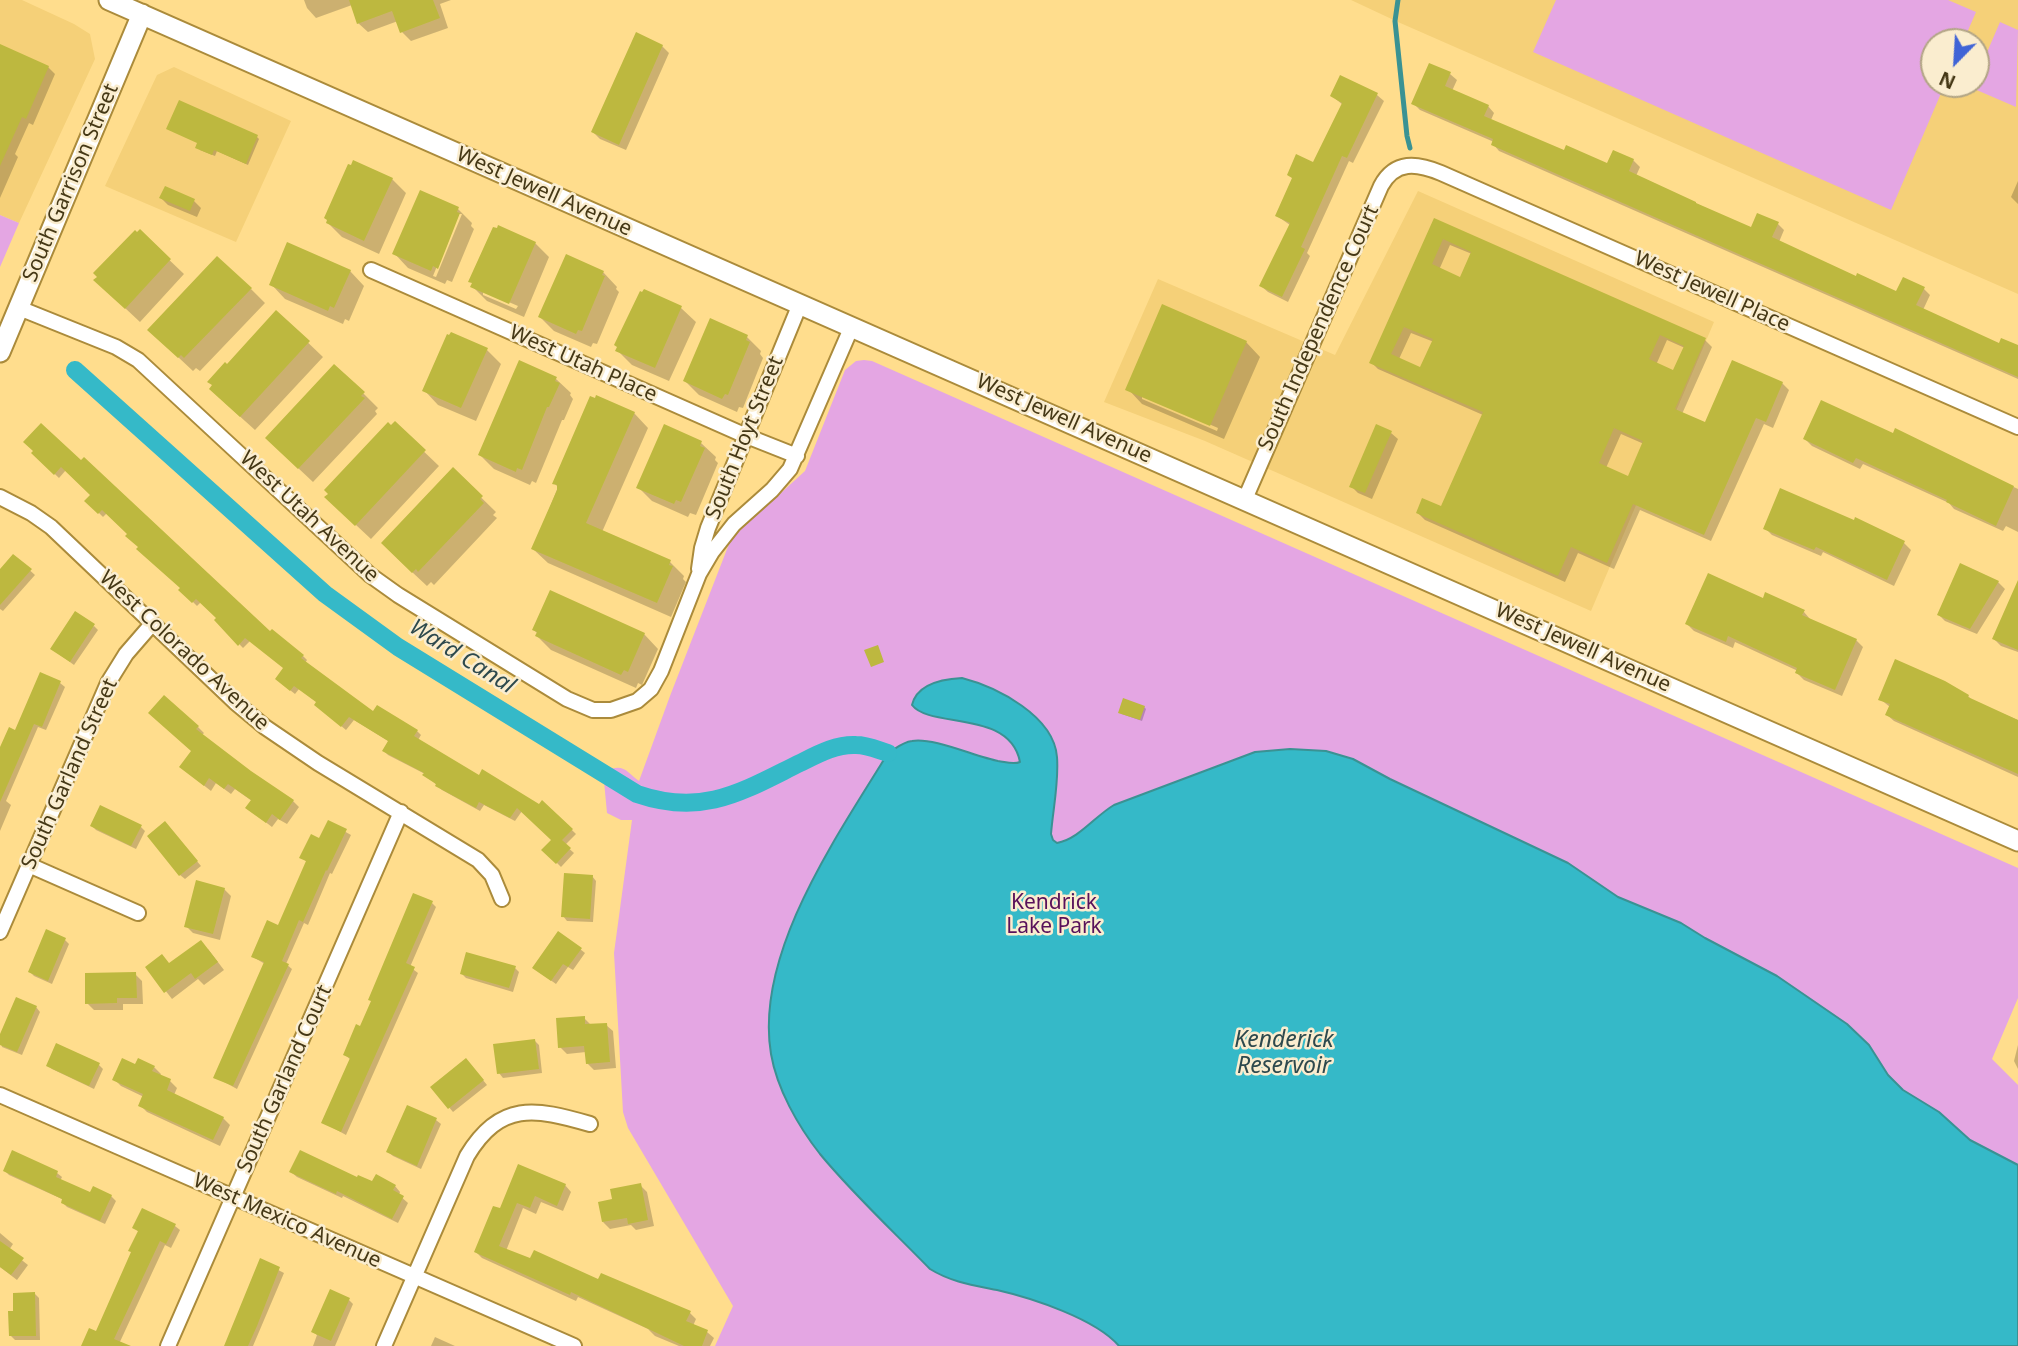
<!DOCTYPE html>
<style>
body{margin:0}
#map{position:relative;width:2018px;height:1346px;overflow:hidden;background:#ffdd8d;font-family:"Noto Sans",sans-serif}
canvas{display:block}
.north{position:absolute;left:1920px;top:28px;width:70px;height:70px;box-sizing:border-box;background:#faedcf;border:2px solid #b2a585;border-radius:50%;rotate:204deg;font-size:19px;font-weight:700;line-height:28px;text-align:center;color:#453816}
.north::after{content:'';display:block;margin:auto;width:24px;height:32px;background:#4064d6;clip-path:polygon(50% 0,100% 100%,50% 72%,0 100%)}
</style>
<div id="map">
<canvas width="2018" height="1346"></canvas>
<div class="north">N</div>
</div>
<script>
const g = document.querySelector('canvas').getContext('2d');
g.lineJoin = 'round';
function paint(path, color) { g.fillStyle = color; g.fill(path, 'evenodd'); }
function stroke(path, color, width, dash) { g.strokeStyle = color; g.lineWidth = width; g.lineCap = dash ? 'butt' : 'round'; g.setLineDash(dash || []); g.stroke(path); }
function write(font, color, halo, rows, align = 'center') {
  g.font = font + ' "Noto Sans",sans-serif'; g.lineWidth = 5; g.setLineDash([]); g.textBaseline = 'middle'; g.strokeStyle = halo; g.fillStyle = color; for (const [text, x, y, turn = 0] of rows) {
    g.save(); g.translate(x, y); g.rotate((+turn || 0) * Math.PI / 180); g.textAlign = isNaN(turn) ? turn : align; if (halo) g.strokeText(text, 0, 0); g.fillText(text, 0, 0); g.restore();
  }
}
paint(new Path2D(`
 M0,0H22L74,24L90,34L95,59L19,223L0,215Z
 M1351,0H2018V294L1398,22ZM1934,42H1976V84H1934Z
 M174,67L291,121L236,242L105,186L157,75Z
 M1418,191L1714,322L1591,611L1205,441L1104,402L1158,279L1335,355Z`), '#f5d078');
paint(new Path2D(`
 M1556,0H1948L1976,12L1963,42H1934V84H1945L1891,210L1533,52Z
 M2000,22L2018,30L2016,107L1972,88L1976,84V78Z
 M0,215L19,223L0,267Z
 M864,360L872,361L2018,868V998L1992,1059L2018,1085V1346H715L733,1306L628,1128L623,1112L614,953L632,820H621L607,813L604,781L608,770C624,763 628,773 639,781L670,696L729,544L737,533L805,471L845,370L856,361Z`), '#e4a6e3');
const water = new Path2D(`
 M962,678C997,687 1054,716 1057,757C1059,782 1053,809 1051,834L1053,840L1057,843C1079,839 1095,816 1114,805L1255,752L1290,749L1326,751L1353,759L1390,779L1568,863L1618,897L1681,923L1705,938L1777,976L1847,1024L1869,1045L1888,1075L1903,1090L1939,1112L1970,1140L2018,1165V1346H1119C1096,1319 1032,1298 997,1290C972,1285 951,1282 930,1269C893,1231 853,1194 820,1154C798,1126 777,1089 771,1054C754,953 838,835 888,753C896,748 903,742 912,741C933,737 976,757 998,761C1006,762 1013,765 1020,762C1010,709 930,729 912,705C917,684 943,679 962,678Z`);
paint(water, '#35b9c8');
stroke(water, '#3a9293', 2);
paint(new Path2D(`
 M304,0H451L440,4L448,28L411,41L402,32L398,21L368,32L358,23L352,5L316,18L307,8Z
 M0,46L48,67L55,74L33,125L29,123L15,154L18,157L0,198Z
 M662,46L669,53L626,150L600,139L593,132Z
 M1450,74L1457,80L1452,91L1488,106L1494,113L1491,120L1565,152L1608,165L1633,160L1640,167L1636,176L1752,229L1778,224L1784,230L1779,242L1857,278L1897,293L1924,289L1930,295L1923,310L2000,345L2018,347V379L1499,151L1493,144L1494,142L1420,110L1413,103Z
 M1341,77L1377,95L1384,101L1353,163L1349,161L1307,253L1310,256L1288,302L1268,292L1261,286L1290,225L1277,216L1314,164L1343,105L1332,96Z
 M180,103L257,137L259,139L248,165L217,151L215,156L200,150L199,143Z
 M392,179L406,193L379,254L342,237L328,223Z
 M2018,181V204L2011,197Z
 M161,198L194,201L201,208L197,217L168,205Z
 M458,209L472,223L471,226L474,229L452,282L447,280L445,284L408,268L394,253ZM458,214H462L436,277L433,276Z
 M1435,221L1705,340L1712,347L1682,414L1706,425L1782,383L1789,390L1773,428L1764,424L1711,541L1640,510L1614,569L1578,553L1565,582L1425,520L1418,513L1442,509L1483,415L1378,369L1371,362ZM1450,245L1472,254L1461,279L1439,270ZM1411,333L1434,342L1421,369L1399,359ZM1667,340L1685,348L1674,373L1656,365ZM1621,434L1644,444L1628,478L1606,468Z
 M140,232L184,274L140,322L110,294Z
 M535,243L549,257L524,317L487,301L473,287ZM483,291L518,306L516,309L483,295Z
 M350,271L364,286L349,321L345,319L343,324L285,299L271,284Z
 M603,272L617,287L616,289L619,292L597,344L593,343L591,347L554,331L540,317Z
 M251,289L265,303L200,371L196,368L193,371L164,344Z
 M644,291L681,308L696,322L669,381L632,365L617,350Z
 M276,312L323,357L255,430L225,403Z
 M747,337L761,351L760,354L763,358L743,408L739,407L737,412L699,395L685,381Z
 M1246,342L1260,357L1224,439L1142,404L1128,389ZM1142,395L1218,428L1217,431L1142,399Z
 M487,350L501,364L476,421L438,405L424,390Z
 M520,363L556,379L571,393L570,395L573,399L564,420H562L536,483L532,481L530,485L494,469L480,455Z
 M363,393L378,408L375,411L377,414L313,482L281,452Z
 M634,413L648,428L602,532L670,562L684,576L683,579L686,582L671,617L548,563L533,549L558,487L554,483Z
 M395,424L439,466L371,539L341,511Z
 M41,425L270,634L272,631L303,656L307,660L305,663L374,714L417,731L421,735L418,740L480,777L539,806L543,802L576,834L565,845L574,853L561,867L544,850L553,840L522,811L515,821L484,805L480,811L442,790L425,774L388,755L384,751L390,742L354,720L346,730L321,709L318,703L299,689L295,694L281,683L285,668L250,641L243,648L216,620L218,618L201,602L197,606L181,590L182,589L129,534L107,513L103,517L87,501L92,495L66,470L59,478L33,453Z
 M665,426L701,443L716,457L715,460L718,463L696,515L690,513L688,517L652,501L638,487Z
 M1896,431L2018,489V532L2006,526L2003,531L1954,509L1949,503L1863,464L1860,469L1812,446L1805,439L1894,435Z
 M1391,433L1398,439L1372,499L1358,493L1351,486Z
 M453,470L496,512L493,515L497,518L434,585L431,582L427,586L397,558Z
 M1856,520L1904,543L1911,550L1894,586L1823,552L1821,556L1772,535L1765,528L1855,522Z
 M14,556L35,575L3,611L0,609V572Z
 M1998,582L2005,589L1977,634L1945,621L1939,615Z
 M2018,590V652L2001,646L1994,639Z
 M1764,600L1804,612L1810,619V620L1856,640L1863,647L1842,696L1804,680L1797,673L1798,671L1735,642L1733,648L1694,631L1687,624Z
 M94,626L98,630L74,665L52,649Z
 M534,630L644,634L658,649L642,685L638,683L636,688L551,650L537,636L538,634Z
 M41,674L60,683L65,687L46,730L38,727L6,801L11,805L0,831V751L16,732Z
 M1968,696L1973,701L2018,720V777L1894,721L1887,715L1890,707L1880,699Z
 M1144,707L1146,709L1142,721L1122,714Z
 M156,719L198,727L204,733L202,735L250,773L293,801L299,807L287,824L278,819L272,827L247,808L252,801L235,789L231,794L216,783L211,791L188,773L193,752Z
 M328,822L351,835L332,874L330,873L308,925L304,923L286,964L292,969L237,1089L215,1077L265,964L253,957L279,927L307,862L301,857L320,840Z
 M92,826H140L145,831L136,849L96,830Z
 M169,828L201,866L185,879L180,875Z
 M592,876L596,881L593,922L567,921L563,916Z
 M224,889L231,896L220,940L193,933L186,926Z
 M432,903L436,907L410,967L418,973L346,1135L324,1123L351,1060L345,1055Z
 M65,940L69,944L52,984L34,976L30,972Z
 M208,949L224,970L204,985L198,979L172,999L147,967L170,965Z
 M580,949L585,953L573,970L568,967L556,984L539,972Z
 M515,968L519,972L513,992L466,978L462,974Z
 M135,974L142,981L143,1004H123V1010H94L87,1003Z
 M36,1007L40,1012L22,1055L2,1047L0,1038Z
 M584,1018L592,1026L606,1025L613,1031L616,1068L594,1070L587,1063L586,1052L567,1054L560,1047Z
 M534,1040L539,1045L542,1073L503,1078L499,1073Z
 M2018,1045V1069L2014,1061Z
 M470,1064L487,1085L453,1112L432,1087Z
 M48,1065H99L103,1069L94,1089L52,1069Z
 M136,1066L154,1067L161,1074L160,1076L170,1081L177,1088L174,1095L223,1118L230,1125L220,1146L147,1112L140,1105L144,1097L121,1086L114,1079Z
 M436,1120L441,1124L421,1169L393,1156L388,1152Z
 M13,1152L57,1173L62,1177L60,1181L91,1195L111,1196L116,1201L105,1224L67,1207L63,1203L64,1200L9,1175L5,1171Z
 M519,1166L565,1185L571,1192L563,1211L541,1202L536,1214L523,1208L506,1251L690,1313L696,1319L693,1326L707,1332L714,1338L710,1346H679L655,1336L648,1329L578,1297L576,1301L482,1258L476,1252L501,1211Z
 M291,1172L358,1179L395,1186L400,1192L399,1195L408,1203L398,1223L343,1196L342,1198L297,1177Z
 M640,1185L647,1192L654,1226L636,1230L631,1225L610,1229L603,1222L614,1200Z
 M175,1226L180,1230L171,1248L165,1245L118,1346H83L97,1333L132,1253L139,1232L134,1228Z
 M0,1233L13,1244L9,1250L28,1265L17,1280L0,1267Z
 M261,1261L284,1273L253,1346H225Z
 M35,1294L39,1298L40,1340H15L11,1336L15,1312Z
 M349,1300L353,1304L335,1346H313L317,1335L313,1332Z
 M435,1337L455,1346H431Z`), '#0003');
stroke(new Path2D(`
 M1398,0L1395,21L1407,136L1410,148`), '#3a9293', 5);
stroke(new Path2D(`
 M75,370L325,594L398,647L637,794C704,817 743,791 800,763C818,754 836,744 856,745C867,745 878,750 888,753`), '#35b9c8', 18);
paint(new Path2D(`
 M349,0H433L440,18L400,33L392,11L357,24Z
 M636,32L663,45L619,145L591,132Z
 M0,44L49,66L26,119L22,117L0,166Z
 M1429,63L1451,72L1445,86L1489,105L1484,116L1564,150L1566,145L1607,163L1613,150L1634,159L1629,171L1696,202V203L1751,227L1757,213L1779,222L1772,237L1856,276L1857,273L1896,291L1903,277L1925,287L1916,305L1999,343L2001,338L2018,345V377L1491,145L1493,139L1411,104Z
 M1340,75L1378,93L1347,158L1342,156L1301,247L1305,249L1282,297L1259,286L1290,223L1275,216L1292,178L1287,175L1296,154L1313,162L1342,103L1330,96Z
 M179,100L258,135L246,164L214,150L212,155L195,148L197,143L166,129Z
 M353,160L393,178L364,241L326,223L327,220L324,218L348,164L351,165Z
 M165,186L195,199L190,211L159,198Z
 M420,190L459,207L457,212L460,213L438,269L433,266L431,271L392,254Z
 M1434,218L1706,338L1675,409L1705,422L1732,360L1783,382L1766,422L1756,418L1704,535L1633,504L1607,563L1571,547L1558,576L1416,513L1422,498L1441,506L1483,412L1369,363ZM1443,239L1471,252L1460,277L1432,264ZM1404,327L1433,339L1420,367L1391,354ZM1660,335L1684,346L1673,370L1649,359ZM1614,428L1643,441L1628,476L1599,463Z
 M498,225L536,242L509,304L470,287L472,283L468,282L493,227L497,228Z
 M140,229L171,259L125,309L93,280L97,277L93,273L135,230L137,232Z
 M287,242L351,270L334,308L330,306L328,311L269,285Z
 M566,254L604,271L602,275L605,276L582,331L578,330L576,334L538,317Z
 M217,256L252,288L184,358L181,355L178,358L147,330Z
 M644,289L682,306L655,368L615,351L617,347L614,345L640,291L642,292Z
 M1162,304L1247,341L1210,426L1125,390Z
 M276,310L310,341L240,417L209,389L212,385L207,382L225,362L227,364Z
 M710,318L748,335L746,340L750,342L728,395L725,394L722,399L683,381Z
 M451,332L488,348L461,408L422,391L447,334L449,335Z
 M519,360L557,377L555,381L560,383L549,407H547L522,470L517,468L516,472L478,455Z
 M334,364L365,392L361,396L365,398L298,469L265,438Z
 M596,395L635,412L586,523L671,560L669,565L673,566L657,603L531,549L557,490V485L552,484L590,396L595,398Z
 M1821,400L1893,433L1895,428L2014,486L1996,526L1946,502L1947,500L1856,458L1853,463L1803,439Z
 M395,421L426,450L355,526L324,497L328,494L324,490L388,422L391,425Z
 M41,423L81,460L84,457L270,631L272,629L304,655L301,658L373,711L377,705L418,730L414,736L479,775L482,769L539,804L542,800L573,829L562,840L571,848L556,864L541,850L551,840L517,808L510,818L479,802L476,808L435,786L436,784L422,775L424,773L382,751L388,741L349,717L341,727L314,705L316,702L294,686L290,691L275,679L283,668L245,638L238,646L214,620L216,618L196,599L192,603L178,590L180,588L136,549L138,547L125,536L127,534L102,510L98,514L84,501L90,495L61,467L54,475L31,453L33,451L23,442Z
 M664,424L702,441L700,446L705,448L681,502L676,500L674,504L636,488Z
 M1376,424L1392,431L1365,493L1349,487Z
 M453,467L483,496L480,499L484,503L418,572L416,569L412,573L381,543Z
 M1780,488L1854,520L1855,517L1905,541L1887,580L1816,547L1814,550L1763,529Z
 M13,554L32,569L0,605V569Z
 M1960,563L1999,581L1970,629L1937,615Z
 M1708,573L1763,598L1765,592L1805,610L1802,615L1857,639L1835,690L1795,673L1797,668L1728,636L1726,642L1685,624Z
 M2018,580V650L1992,639Z
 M550,590L645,633L628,672L624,670L621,675L535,636L537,632L532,630Z
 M75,611L95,624L70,662L50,649Z
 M878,645L884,662L871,667L864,650Z
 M1895,659L1945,681L1969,695L1968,697L2018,720V774L1885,715L1890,704L1878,700Z
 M40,672L61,681L42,727L34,724L0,802V747L9,727L15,730Z
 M164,695L199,726L196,729L251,771L294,800L280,820L272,814L266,823L245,808L251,800L228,784L224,789L209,778L204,786L179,767L191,751L148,713Z
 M1123,698L1145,706L1140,720L1118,713Z
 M100,805L142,825L131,846L90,826Z
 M328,820L347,829L327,871L326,870L303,922L299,920L282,961L289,964L233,1086L213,1078L264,962L251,957L267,920L278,925L306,861L299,858L311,834L319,838Z
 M165,821L198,861L179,876L147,836Z
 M564,873L593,875L590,919L561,917Z
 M196,880L225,888L213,934L184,927Z
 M413,893L433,901L406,963L415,967L341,1132L321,1123L350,1058L343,1055L356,1024L360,1026L371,1001L368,1000Z
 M46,929L66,938L48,981L28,972Z
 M558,931L582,948L568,967L563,964L551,981L532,968Z
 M201,940L218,962L195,979L191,973L164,993L145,967L162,954L169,963Z
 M466,952L516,966L509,988L460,974Z
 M136,972L137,998H117V1003L85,1004V973Z
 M16,997L37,1006L17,1052L0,1045V1034Z
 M585,1016V1024L607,1023L610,1062L586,1064L584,1046L558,1048L556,1018Z
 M535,1039L539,1069L497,1074L493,1044Z
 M56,1043L100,1063L89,1086L46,1066Z
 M122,1058L135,1064L138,1058L155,1066L152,1071L171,1079L167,1090L224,1117L213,1140L138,1106L143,1094L112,1080Z
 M466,1058L484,1080L448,1109L430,1087Z
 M407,1105L437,1118L417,1166L386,1152Z
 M12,1150L58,1171L56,1177L90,1192L93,1186L112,1195L100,1221L61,1203L62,1199L3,1171Z
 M300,1150L357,1177L358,1175L372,1181L376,1174L396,1185L393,1190L404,1196L392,1219L337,1191L336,1194L289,1172Z
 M518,1164L566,1184L557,1206L535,1196L530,1208L517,1203L499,1246L530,1258L534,1250L598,1279L601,1273L691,1311L686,1321L708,1330L702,1346H684L571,1292L570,1295L474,1252L493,1206L500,1208Z
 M641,1183L648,1220L628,1224L627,1218L602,1222L598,1202L612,1199L610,1189Z
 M142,1208L176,1224L166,1244L160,1241L114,1339L131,1346H81L89,1328L96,1331L131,1252L128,1251L138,1231L132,1228Z
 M0,1241L24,1258L11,1275L0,1267Z
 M260,1258L280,1267L257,1326L248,1346H224Z
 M330,1289L350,1298L331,1341L311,1332Z
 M35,1292L36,1336H9L8,1311H13V1293Z`), '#bdb83f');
const minor = new Path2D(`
 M371,270L744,435L797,456
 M19,308L116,347L138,360L370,575L398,595L567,699L593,710H611L637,701L651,689L661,671L699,574L712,552L734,524L772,490L790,469L852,326
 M0,497L31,513L51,527L235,702L265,727L318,763L478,860L492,875L502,899
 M1245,499L1381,186C1395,160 1417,163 1441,173L2018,427
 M699,569L702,548L708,528L800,304
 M29,865L138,913
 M0,932L108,683L126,654L152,624
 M0,1095L574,1346
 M168,1346L401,812
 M384,1346L467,1156C500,1101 535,1108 590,1124`);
const secondary = new Path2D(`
 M109,0L2018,841
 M0,352L142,14`);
stroke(minor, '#ab8b3b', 18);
stroke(secondary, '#ab8b3b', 23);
stroke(minor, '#fff', 14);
stroke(secondary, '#fff', 19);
write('21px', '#453816', '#faedcf', [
 ["South Garrison Street",71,183,-67],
 ["West Jewell Avenue",544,192,24],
 ["West Jewell Place",1712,292,24],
 ["South Independence Court",1319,328,-66],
 ["West Utah Place",583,364,24],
 ["West Jewell Avenue",1064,419,24],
 ["South Hoyt Street",745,438,-68],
 ["West Utah Avenue",309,517,43],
 ["West Jewell Avenue",1583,648,24],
 ["West Colorado Avenue",184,651,43],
 ["South Garland Street",70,774,-66],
 ["South Garland Court",285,1079,-66],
 ["West Mexico Avenue",287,1221,24]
]);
write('21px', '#58115a', '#faedcf', [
 ["Kendrick",1054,903],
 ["Lake Park",1054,927]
]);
write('italic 23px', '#2d494d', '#faedcf', [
 ["Ward Canal",462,657,32],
 ["Kenderick",1284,1040],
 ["Reservoir",1284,1066]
]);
</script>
